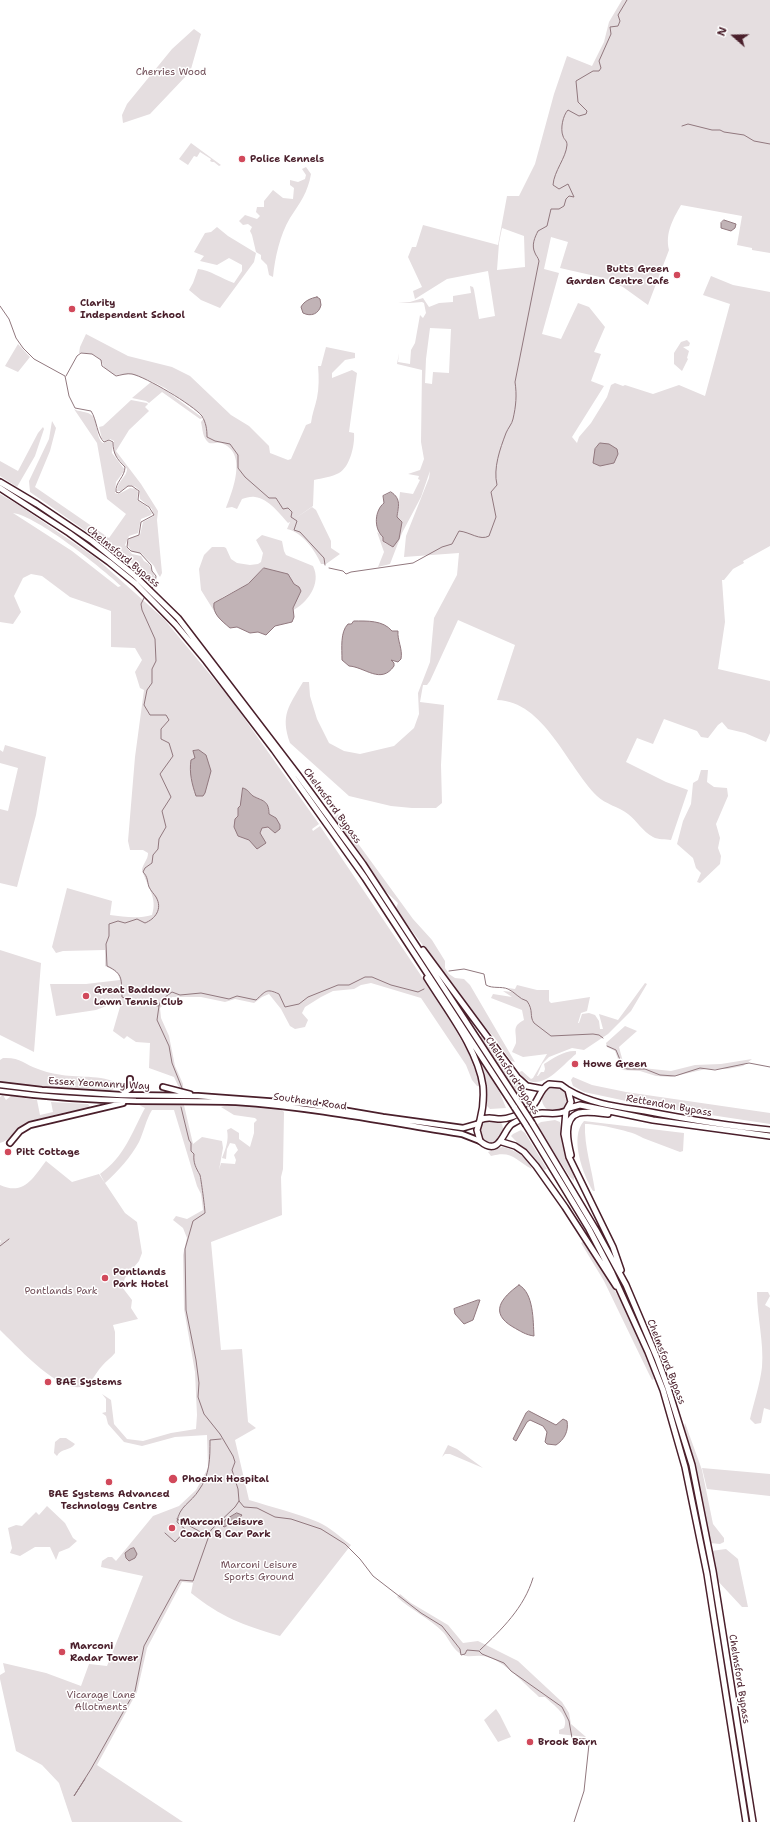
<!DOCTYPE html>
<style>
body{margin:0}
#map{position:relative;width:770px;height:1822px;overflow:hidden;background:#fff;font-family:"Shantell Sans",sans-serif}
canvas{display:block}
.north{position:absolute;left:714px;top:16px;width:40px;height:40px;-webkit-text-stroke:3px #fff;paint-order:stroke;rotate:290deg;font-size:11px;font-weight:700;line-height:16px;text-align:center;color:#4a1f2b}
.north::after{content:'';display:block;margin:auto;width:14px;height:18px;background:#4a1f2b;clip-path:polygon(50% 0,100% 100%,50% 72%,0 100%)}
</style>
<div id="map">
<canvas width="770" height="1822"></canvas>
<div class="north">N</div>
</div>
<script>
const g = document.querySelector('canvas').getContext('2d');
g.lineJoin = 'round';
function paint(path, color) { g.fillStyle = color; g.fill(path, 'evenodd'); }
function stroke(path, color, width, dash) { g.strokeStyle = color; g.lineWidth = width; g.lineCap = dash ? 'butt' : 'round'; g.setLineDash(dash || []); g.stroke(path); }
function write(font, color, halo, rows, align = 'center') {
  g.font = font + ' "Shantell Sans",sans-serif'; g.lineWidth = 3; g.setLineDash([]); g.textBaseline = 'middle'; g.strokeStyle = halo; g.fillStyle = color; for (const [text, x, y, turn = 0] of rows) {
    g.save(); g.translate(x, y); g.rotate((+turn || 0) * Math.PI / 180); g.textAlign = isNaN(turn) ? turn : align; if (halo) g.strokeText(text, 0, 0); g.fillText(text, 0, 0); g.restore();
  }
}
paint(new Path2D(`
 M622,0H770V253L752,250V248L737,245L742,216L681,205C673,219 665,233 669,250L648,305L623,287L604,278L560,268L568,242L551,237L544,269L559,273L542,334L561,339L578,303L589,307L605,327L594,352L601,354L591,381L604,386L572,437L577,443L579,437L591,423L607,397L611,385L615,383L623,386L625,385L653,394L679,385L705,396L730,304L703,295L711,276L733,285L770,292V546L743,561L744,563L733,569L724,580H722L725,622L718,669L770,681V733L766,742L745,733L728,729L722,722L718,725L708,738L701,737L697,731L664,719L653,744L637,738L626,762L666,782L688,790L671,840C666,839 658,840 653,837C643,832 637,821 628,814C619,807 605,804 597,796C567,766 544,701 497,700L515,645L458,620L430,681L427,685H423L420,702L444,705L441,765L442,803L436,808H412L391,806L349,796L290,743C280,715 289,706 303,682H309L310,696L317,719L329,743L344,751L360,754L394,746L414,728L419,714L418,693L430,662L434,618L457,575L459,553L404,557L406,536L429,478L430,471L421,497L402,533L390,564L378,567L384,552L377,532L383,537L385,543L394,547L400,492L413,494L420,480L418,479L419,476L408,474L420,470L424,459L421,442L422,370L397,364L399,353L398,362L410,364L411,350L415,343L420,315L423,318L426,313L424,303L422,302L410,303L398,302H410L423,298L429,307L439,303L453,302V296L471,293L470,286L473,287L474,290L479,319L495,316L488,271L447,279L415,299L413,291L422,287L408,257L412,247H416L423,225L498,245L507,196H519L535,164L554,94L567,56L592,66L604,42L609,22ZM502,228L524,236L525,267L497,270L499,243ZM430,328L451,329L449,373L433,372L432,384L425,383L426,359Z
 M194,29L201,34L191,69L187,75L150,114L123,123L122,115L127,104L172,49Z
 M191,143L221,165L219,166L214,162H212L210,161L211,159L200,152L197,157L194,156L188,165L179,159Z
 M306,167L311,174C308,192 300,203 290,218C280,235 275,257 273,277L269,275L267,265L261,259V255L256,252L252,235L250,231L252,227L248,224L243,225L239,221L245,215L257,219L260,216L256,212L257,207H264V201L273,190L283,198L293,199L294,188L290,185V180L298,182L305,179L306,175L302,169Z
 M217,227L228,236L256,253L254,262L220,308L201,300L189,290L193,283L198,269C210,270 222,279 234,283L242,271V265L229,258L217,265L200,261L204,256L194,252L205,233L211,232Z
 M86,334L128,356L172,367L190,376L231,415L249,426L269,446L270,453L288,460L291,459L306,425L311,423C312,414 315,407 317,398C319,388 319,377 318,366H321L326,347L355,353V358L345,360L332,373V378L352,370L357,373L349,432L354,433C355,445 350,467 339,473C332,477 322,478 314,480L313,506L290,522L312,507L316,510L331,541V548L340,554L326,564H321C315,550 302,532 287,529L290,522L288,523C279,513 269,499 255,497C251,496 246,498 242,499L237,509L232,507L226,508C233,490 248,452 221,443C218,442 213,444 209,443C202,437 203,430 201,422L204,418L202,415L165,388L151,381L131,374L114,375L104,367C101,356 90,352 79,353L80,347Z
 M687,340L690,343L689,346L683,347L689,351L687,358L688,359L682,371L674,364V353L681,342Z
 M18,344L30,357L18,372L5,366Z
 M151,382L164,389L203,418L200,419L162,392L149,403L146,401L132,398Z
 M131,400L147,403L148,404L145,407L149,411L129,430L116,451L141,484L158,511L157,520L162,573L160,577C157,573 156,570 154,566C150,561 146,559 142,554L132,552L127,544L130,538L140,535L143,522L154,516L152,509L140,499L139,490C132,483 128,485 121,491H117C117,481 127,477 127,469L114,453V441L110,439L105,441L102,439L99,427L103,426Z
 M74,409C79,412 85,411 90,414C100,420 94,436 103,443L109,441L113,443L112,453L125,470L116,482L115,493L119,494L130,488L136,489L138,492L137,500L146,506L152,513L151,515L141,519L138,533L129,536L125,545L132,554L141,556L144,561L149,564L156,579L153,585L152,580L150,576L30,492L29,481L49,439L52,421L56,428L50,451L35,487L109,538L126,514L107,499L97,443Z
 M43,427L44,429L35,456L17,487L0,476V461L18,471L38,433Z
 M0,494L20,506L96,558L164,619L232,701L319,824L312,829L313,831L320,826L445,1011L474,1063L481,1087L477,1086L472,1080L466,1065L421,998L371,983L361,985L354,989L333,991L321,997L305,1007L302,1013L308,1020L305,1027L295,1029L290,1026L281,1009L269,994L262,997L254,1003L235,999L225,1002L201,997H172L160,1008L161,1018L169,1036L175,1066L183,1084L184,1105L193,1144L202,1137L222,1141L223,1148L219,1170L221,1163L235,1164L236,1160L234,1155L238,1150L235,1144L230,1143L227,1149L226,1159L222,1158C226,1148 229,1140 227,1130L231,1128L239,1133V1139L250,1147L254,1133V1123L257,1120L255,1118L234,1115L221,1107C238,1101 262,1106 279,1108L284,1112L283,1169L281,1177L282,1215L211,1242L221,1350L242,1349L248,1422L256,1428L235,1440L249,1500C272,1507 296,1513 318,1522C330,1527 341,1538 351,1545L280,1636C243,1625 221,1617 191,1593L193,1583L182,1582L147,1648L137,1692L97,1765L183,1822H72L59,1783L42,1765L16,1751L0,1679V1675L5,1672L3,1663L46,1673L81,1686L89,1664L107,1666L143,1576L101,1567L102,1561L108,1557H112L116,1561L153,1516L179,1506L196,1490L208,1468L207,1435L175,1437L142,1446L124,1442L108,1424L106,1416L102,1413L106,1412V1399L102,1394L111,1400L114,1424L127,1439L143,1441L171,1433L196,1429L197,1415L195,1372L184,1309L183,1255L187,1238L183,1228L173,1220L176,1216L187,1219L203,1210L201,1194L197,1186L174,1110H152C146,1120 144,1131 139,1142C131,1157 118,1171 105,1183L100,1174C125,1156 131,1134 145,1108L139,1105V1103L179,1104L180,1090L174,1077L149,1068L150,1043L136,1042L127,1036L124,1039L113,1031L122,1000L96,1010L56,1016L50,984H86L120,980C119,972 112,969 105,966V950L63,951L56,953L52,947L67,888L112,901L110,915C124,917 139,919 152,915C158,898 147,886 142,870C143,863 148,860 148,853L143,850H130L128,841L135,757L144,690L140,688L135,672L142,660L135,648L111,647V611L70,597L42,576L31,574L23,578L14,596L21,612L13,624L0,622ZM13,513C37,516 102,568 121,586L118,587L72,551Z
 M262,535L282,541L284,551L286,555L313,566C322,584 307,603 292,611L299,587L293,584L288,574L264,568L248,584L223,597L217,602L214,603V611L201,590L199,569L204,555L212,547H224L226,548L231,559L237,563L250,565L258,564L261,562L263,553L256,540Z
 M5,745L46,757L36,815L17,887L0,883V809L8,811L18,768L0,763V750L3,752Z
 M701,770H708L707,782L714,787L727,788L728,796L716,824L720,838L718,848L721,856L720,864L700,883L697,882L701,873L696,868L693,858L677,844L683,821L691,804L693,783L698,780Z
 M338,814L346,827L413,919L432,940L445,961V968L449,974L455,978L464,979L470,985L515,1062L511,1061L494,1037L480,1022L404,920L396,908L398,903L384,890L334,818Z
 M0,950L41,963L34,1052L0,1035Z
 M645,983L647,984L631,1011L608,1034L584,1050L572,1048L549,1057L542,1064L537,1076H538L541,1072H544L545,1069L544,1064C553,1058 565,1050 576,1051V1054C560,1067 538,1098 519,1072L522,1071L531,1079L533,1078L547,1054L523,1057L512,1052C513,1049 515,1046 516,1043C517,1031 511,1027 524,1020L522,1010L491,998L493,994L512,997L503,991L513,992L508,988L515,989L517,985L537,990H549V1001L551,1003L590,997L587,1011L581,1013L578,1023H579L582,1014L589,1013L595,1015L599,1021L600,1029H603L599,1014L618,1020Z
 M625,1026L637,1031L619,1047L623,1062L633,1067L671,1071L695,1065L721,1064L752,1059L743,1066L727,1069H706L671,1077L656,1076L640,1071L622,1070L615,1051L607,1047L606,1043Z
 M483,1034L528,1097L527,1100L522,1102L480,1037Z
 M3,1058C20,1057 24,1064 38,1069C45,1072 55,1074 62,1075C78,1078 109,1074 120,1086L110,1091L42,1087L0,1082V1060Z
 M483,1065L500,1093L506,1108L490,1109L487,1106V1085L480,1066Z
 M573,1077L592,1085L626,1092L770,1113V1124L645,1105L584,1092L573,1086L571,1080Z
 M542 1099a13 13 0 1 1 26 0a13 13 0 1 1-26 0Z
 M3,1095L6,1100L11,1096L37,1100L40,1115L53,1112L51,1102L88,1104L91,1108C67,1112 43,1116 22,1126C13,1130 10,1141 0,1143V1097Z
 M487,1120L499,1121L502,1124L504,1132L497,1142H488C478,1137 478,1126 487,1120Z
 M555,1120L560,1122L562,1144L574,1177V1181L570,1177L539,1129L538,1124L541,1122Z
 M584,1121L684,1133L683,1151L680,1152L643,1138C633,1131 598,1124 585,1124C584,1146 592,1169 595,1191H593C583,1175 569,1137 584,1121Z
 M521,1130L525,1133L547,1169L544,1170L511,1136L513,1134Z
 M502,1147C514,1149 527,1157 532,1169C515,1160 512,1150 491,1156L488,1152Z
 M46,1161L72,1182L99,1174L125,1213L137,1222L142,1253L139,1261L125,1278L122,1287L132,1300L131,1308L138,1319L113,1325L115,1332V1353C111,1358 106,1361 102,1366C96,1372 92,1383 84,1386C61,1396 16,1345 0,1330V1243L1,1241L0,1240V1185C24,1196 33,1178 46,1161Z
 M584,1241C609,1278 643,1336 654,1379L652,1380L648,1372L604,1281L581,1243Z
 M757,1292H768L770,1296L765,1305L770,1308V1410L764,1408L761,1423L755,1424L750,1419C754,1402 760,1384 762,1367C764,1342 757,1317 757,1292Z
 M685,1423L702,1470L713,1524L724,1538V1542L720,1544L710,1543L695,1469L684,1428Z
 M60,1438H66L75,1444C70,1451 61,1448 57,1456L54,1453L55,1442Z
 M448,1445L457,1449L483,1468L450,1454H445L442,1457Z
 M702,1468L770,1474V1496L707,1489Z
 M47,1506L65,1523L73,1538L77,1541L69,1548L59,1552L56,1560L50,1547H35L20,1556L10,1553L12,1548L8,1528L16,1525L22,1526L36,1512L39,1515Z
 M726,1549L738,1559L748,1607H742L716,1579L711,1551Z
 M400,1594L411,1603L448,1625L463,1643L478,1641L518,1661L562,1702L569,1713L571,1724L586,1737L559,1734V1730L564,1728C570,1715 553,1705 545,1697H539L536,1694C522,1682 500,1656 481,1656C475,1655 469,1658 463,1655C453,1651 450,1640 443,1632C429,1618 411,1610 397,1597Z
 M496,1709L500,1715L511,1737L498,1742L484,1720Z`), '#e5dee0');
const water = new Path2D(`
 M724,220L736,224L735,228L731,231L721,228V223Z
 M317,297L320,299L321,305C319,314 311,317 303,313L301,307C304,301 311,298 317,297Z
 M600,443L609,444L617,449L618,454L614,463L600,466L593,463L595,449Z
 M391,492C402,499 398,507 397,517L402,522L399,539L393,547L383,541V537C373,528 375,510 384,503L383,496Z
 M264,568L288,574L294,584L299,587L301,591L293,608L294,617L292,622L275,626L266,635L258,632L250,633L237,627L230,628C222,621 212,614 214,603L248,584Z
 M354,621C367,621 383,620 392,631H398C397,640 403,649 401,659L398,662L391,660L394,663V666C381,685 365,667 349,666L342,660C342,648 340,632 348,624H351Z
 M199,750L206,755L211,771L205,793L203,796H196C192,784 189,773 191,760L195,758L193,751Z
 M243,788C249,790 249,793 253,796C262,801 269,800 269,814L276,818L280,825V829L275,833L268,827L262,828L260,833L266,843L257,849L249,840L238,836L234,827L235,819L238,816V808L240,806Z
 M519,1285C534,1293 533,1321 534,1336C526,1335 520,1331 513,1327C489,1313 501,1298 519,1285Z
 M478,1300H480L473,1320L464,1324L455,1314L454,1309Z
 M529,1411L556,1425L563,1419L567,1421C569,1431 564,1440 556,1445L547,1444L545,1442L547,1432L543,1426L530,1420L527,1422L516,1441L513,1439L526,1413Z
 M237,1513L242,1515L238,1520L224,1527L222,1525L225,1520Z
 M134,1548L137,1554L135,1558L129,1561L126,1558L125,1553L130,1549Z`);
paint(water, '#c1b3b6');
stroke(water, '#91787e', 1);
stroke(new Path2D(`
 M682,126L688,124L712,130H720L724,132L744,135L754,141L770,144
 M0,306L9,319L16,338L23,348L34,359L65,376L69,396L75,408L91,411C97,420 97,436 104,442L109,440L113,442C113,454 117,459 125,467C125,477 115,482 116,492L119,493L128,486H132L139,491L138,500L149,507L154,515L141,522L139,535L128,539L127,547L131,551L140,553L151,565L152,571L156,576L155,585L151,589
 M66,376L77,356L81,353L92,354L101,360L102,366L116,376C121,375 127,373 132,374C146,377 193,405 202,416C206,423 207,429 207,437L215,441L230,444L238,455V468L245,477L269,498H276L283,509L288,508L292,512L291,517L297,521L294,530L300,532L324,558L325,565
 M329,568L343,571L346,574L351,572L413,563L442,547L452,544L459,531C470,532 480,541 489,536L496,517L491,492L497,485C493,468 500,449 506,433C508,428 512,424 513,419C516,406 517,395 515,382L539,261C538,257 536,256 535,253C531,245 535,237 538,231L547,226L551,209H559L564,206L566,199L569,196L574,197L568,184L559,189L553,185C554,171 566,158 567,145C567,140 564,140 563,136C560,129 563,115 568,110L579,116L586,114L587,111L578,102L576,81L593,71H599L601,68L599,61L611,34L610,27L618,26L620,21L618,15L627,0
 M145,596L141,604L142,610L155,639L156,661L152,669V683L147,690L144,705L150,715H166L169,720L161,729V739L169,743L173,756L160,774L171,797L162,811L166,827L159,839L158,849L153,855L152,863L145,868L143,872C148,877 147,881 149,887C151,891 154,894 156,897C163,909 155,919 145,923L137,919L125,923L118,921L109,924V936L106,944L107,966C124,974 121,980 122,997L138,1003L159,1006L161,1000L172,992L180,995L201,993L229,999L237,996L256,1000C266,991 266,988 279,994L285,1007L299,1004L308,997L338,985H349L365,977H372L391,985L418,992L424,989
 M449,971L464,969L484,974L486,985C493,989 501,986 508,989C515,992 519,999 527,1001C534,1011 529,1016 534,1023L551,1036L593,1034L599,1035L603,1038
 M159,1006L157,1020L169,1046L172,1063L182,1088
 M607,1046L616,1050L623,1067L627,1069H645L660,1075L675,1076L700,1068L715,1070L749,1063L770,1067
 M181,1107L189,1140L191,1143V1151L194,1154C193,1163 196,1168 200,1175C201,1179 205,1208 205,1213L193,1221L185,1249L186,1310L196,1360L199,1383L198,1397L204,1414L220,1434L233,1456L235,1462L232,1470L238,1489L239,1501L244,1507L257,1508L275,1517L291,1519L321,1529L345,1544L360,1559L373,1576L421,1613L442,1626L460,1649L461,1655L465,1654L467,1650L479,1651L482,1654L504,1663L511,1671L562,1707L569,1721L572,1738L586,1739L589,1744L584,1791L574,1822
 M0,1246L9,1239
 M177,1519L208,1536
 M165,1533L175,1542L186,1530L177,1522C179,1506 191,1503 199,1490C210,1475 210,1458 210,1440L221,1439
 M480,1650C502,1629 524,1608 533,1578
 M85,1779L74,1796L91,1769L135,1691L144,1646L180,1580L193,1581L211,1530L235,1507L239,1501`), '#91787e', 1);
const primary = new Path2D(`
 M0,1085L42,1090L121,1095L198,1096L307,1104L383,1117L463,1128L477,1124
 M163,1087L190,1094
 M0,1091C45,1097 91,1100 136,1101C169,1101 203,1101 236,1102C312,1107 387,1122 462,1134L480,1141
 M123,1094L130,1089V1079
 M10,1143L20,1131L30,1125L123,1103`);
const highway = new Path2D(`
 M0,482L37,504L92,541L134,575L178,618L298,775L363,864L521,1106
 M0,488L69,533L109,562L136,584L176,625L206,661L274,750L365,878L515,1108
 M423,950L517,1077L527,1086L543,1089
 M427,978C446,1009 478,1049 483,1086C484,1098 483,1109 480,1120
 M549,1084L561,1085L568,1090L571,1102L566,1111C557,1115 551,1113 542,1113C532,1113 520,1119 512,1124C503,1130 500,1158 480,1141L477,1130L480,1120C488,1116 493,1119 501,1119C510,1119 520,1114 528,1110C539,1104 538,1090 549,1084Z
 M568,1090C591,1104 619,1107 645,1111C686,1119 728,1126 770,1130
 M569,1108L580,1105L653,1120L770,1136
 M566,1111L564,1134L569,1157L613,1247L621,1270
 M532,1123L596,1230L626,1285L657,1358L668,1388L692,1465L713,1571L753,1822
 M526,1125L589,1229L612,1273L648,1352L663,1390L685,1467L707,1574L746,1822
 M502,1142L515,1146L524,1152L536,1166L565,1207L616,1286
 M571,1155C568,1143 562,1118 579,1113C588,1111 599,1113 608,1114`);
stroke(primary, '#4a1f2b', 8);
stroke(highway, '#4a1f2b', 8);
stroke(primary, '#fff', 4.5);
stroke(highway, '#fff', 5);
const highwayBridge = new Path2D(`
 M521,1106L532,1123
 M515,1108L526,1125`);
stroke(highwayBridge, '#4a1f2b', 8, []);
stroke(highwayBridge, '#fff', 5);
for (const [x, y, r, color] of [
 [242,159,4,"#d1495b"],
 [677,275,4,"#d1495b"],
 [72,309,4,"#d1495b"],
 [86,996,4,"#d1495b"],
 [575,1064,4,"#d1495b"],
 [8,1152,4,"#d1495b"],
 [105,1278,4,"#d1495b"],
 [48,1382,4,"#d1495b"],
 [173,1479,5,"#d1495b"],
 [109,1482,4,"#d1495b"],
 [172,1528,4,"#d1495b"],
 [62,1652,4,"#d1495b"],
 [530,1742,4,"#d1495b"]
]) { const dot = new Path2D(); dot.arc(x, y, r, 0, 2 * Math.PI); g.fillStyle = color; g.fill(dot); stroke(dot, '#fff', 1.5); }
write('10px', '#714f58', '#fff', [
 ["Cherries Wood",171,72],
 ["Pontlands Park",61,1291],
 ["Marconi Leisure",259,1565],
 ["Sports Ground",259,1577],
 ["Vicarage Lane",101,1695],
 ["Allotments",101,1707]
]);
write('bold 10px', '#4a1f2b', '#fff', [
 ["Police Kennels",250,159],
 ["Butts Green",669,269,"right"],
 ["Garden Centre Cafe",669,281,"right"],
 ["Clarity",80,303],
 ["Independent School",80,315],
 ["Great Baddow",94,990],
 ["Lawn Tennis Club",94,1002],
 ["Howe Green",583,1064],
 ["Pitt Cottage",16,1152],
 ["Pontlands",113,1272],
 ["Park Hotel",113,1284],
 ["BAE Systems",56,1382],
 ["Phoenix Hospital",182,1479],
 ["BAE Systems Advanced",109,1494,"center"],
 ["Technology Centre",109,1506,"center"],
 ["Marconi Leisure",180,1522],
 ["Coach & Car Park",180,1534],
 ["Marconi",70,1646],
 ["Radar Tower",70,1658],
 ["Brook Barn",538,1742]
], 'left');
write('10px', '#4a1f2b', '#fff', [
 ["Chelmsford Bypass",123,557,39],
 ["Chelmsford Bypass",332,806,54],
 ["Chelmsford Bypass",512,1076,57],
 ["Essex Yeomanry Way",99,1084,3],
 ["Southend Road",310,1102,8],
 ["Rettendon Bypass",669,1106,10],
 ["Chelmsford Bypass",666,1362,69],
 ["Chelmsford Bypass",739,1679,81]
]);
</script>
